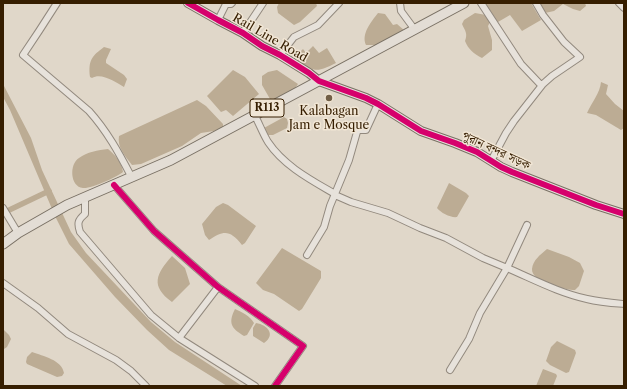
<!DOCTYPE html>
<meta charset="utf-8">
<style>
body{margin:0}
#map{position:relative;width:627px;height:389px;overflow:hidden;background:#e0d7c9;font-family:"Libre Caslon Text",serif}
canvas{display:block}
.frame{position:absolute;inset:0;border:4px solid #361e00;pointer-events:none}
</style>
<div id="map">
<canvas width="627" height="389"></canvas>
<div class="frame"></div>
</div>
<script>
const g = document.querySelector('canvas').getContext('2d');
g.lineJoin = 'round';
function paint(path, color) { g.fillStyle = color; g.fill(path, 'evenodd'); }
function stroke(path, color, width, dash) { g.strokeStyle = color; g.lineWidth = width; g.lineCap = dash ? 'butt' : 'round'; g.setLineDash(dash || []); g.stroke(path); }
function write(font, color, halo, rows, align = 'center') {
  g.font = font + ' "Libre Caslon Text","Noto Serif Bengali",serif'; g.lineWidth = 3; g.setLineDash([]); g.textBaseline = 'middle'; g.strokeStyle = halo; g.fillStyle = color; for (const [text, x, y, turn = 0] of rows) {
    g.save(); g.translate(x, y); g.rotate((+turn || 0) * Math.PI / 180); g.textAlign = isNaN(turn) ? turn : align; if (halo) g.strokeText(text, 0, 0); g.fillText(text, 0, 0); g.restore();
  }
}
paint(new Path2D(`
 M279,3H316L317,6L300,22L294,25L278,13L277,7Z
 M485,3H531L541,20L522,31L510,15L498,22L491,16L483,4Z
 M536,3H585L586,6L580,11L573,9L563,4L554,11L545,13Z
 M378,13L385,14L393,25L397,24L405,31L378,45H366C361,34 371,22 378,13Z
 M475,13L486,15L490,22L488,26L492,40V50L482,58C474,54 468,49 465,41C468,33 465,31 462,24L464,20Z
 M313,46L319,53L327,48L336,63C318,72 316,72 298,63V54L303,49L306,53Z
 M104,47L111,49L106,60V63L124,75L127,79L124,87C116,82 101,72 92,78L90,77C88,60 92,56 104,47Z
 M233,70L245,77L259,94L233,116L226,110L221,112L207,96Z
 M277,70L298,84C293,93 280,98 270,99L262,85V76L268,72Z
 M601,82L608,85L606,94L615,104L624,111V128L621,130L596,115L587,113C592,102 600,93 601,82Z
 M3,84L31,138L42,170L71,232L86,253L151,322L175,342L242,386H227L169,350L147,330L115,297L69,244L55,216L10,110L3,97Z
 M197,100L206,106L223,124V127L214,131L201,133L182,146L141,164L132,165C125,156 117,147 119,136Z
 M284,117L287,119L288,123L287,128L273,135H267L264,128Z
 M108,149C115,155 122,162 123,172C117,177 91,189 83,188C70,187 69,164 79,158C87,152 98,150 108,149Z
 M449,183L466,193L469,196L457,217C451,218 441,213 437,208Z
 M223,203L228,205L256,226L245,243L242,245C230,230 224,230 209,240L205,235L202,224L216,207Z
 M282,248L321,271V278L302,309L299,311L274,294L263,290L256,283Z
 M547,249L569,257L580,263L584,271L579,286L575,290C566,290 531,282 532,269C533,260 540,255 547,249Z
 M172,256L185,268L190,284L172,302C150,286 156,274 172,256Z
 M235,309C242,312 250,316 254,323L247,335L244,336C231,328 228,323 235,309Z
 M256,323C268,325 276,335 264,343L253,336V328Z
 M3,329L9,335L11,339L7,347L4,349Z
 M557,341L575,350L576,353L569,372L566,373L550,365L546,361L551,347Z
 M32,352C43,356 62,360 64,373L62,376L57,377L27,364L26,362L27,357Z
 M543,369L556,374L557,376L553,386H536Z`), '#bcac94');
stroke(new Path2D(`
 M3,213L49,191`), '#bcac94', 5.5);
const street = new Path2D(`
 M57,3L39,31L23,55L89,111C107,131 119,153 131,176
 M400,3L401,11L415,30
 M481,3L521,64L540,84H543
 M619,3L624,8
 M218,20L226,4H231L232,3
 M243,33L263,3
 M280,55L294,37L318,25L339,3
 M254,114C259,123 263,134 268,142C284,166 311,180 335,194
 M491,161L506,133L514,121L543,84L552,76L580,57L564,42L543,15L536,3
 M114,185L154,231L218,287L303,346L275,386
 M335,195L351,202L388,213L420,228L446,238L483,258L507,268L527,225
 M85,198V214C78,220 77,223 80,232L151,315L179,338L255,386
 M3,208L18,233
 M307,255L324,227L330,206L349,160L357,132L359,130H366L378,104
 M3,283L38,308L68,334L116,360L131,371L146,386
 M179,338L218,287
 M450,370L469,339L480,313L507,268C533,279 559,293 587,299C599,302 612,303 624,304`);
const secondary = new Path2D(`
 M188,3L218,20L243,33L262,46L280,55L309,73L319,81L366,98L378,104L421,131L455,143L477,152L501,167L512,172L596,205L624,214`);
const primary = new Path2D(`
 M3,244L18,233L67,205L171,160L464,3`);
stroke(street, '#92897e', 8);
stroke(secondary, '#797064', 10);
stroke(primary, '#797064', 11);
stroke(street, '#e7e2db', 6);
stroke(secondary, '#e7e2db', 8);
stroke(primary, '#e3ddd5', 9);
stroke(new Path2D(`
 M188,3L218,20L243,33L262,46L280,55L309,73L319,81L366,98L378,104L421,131L455,143L477,152L501,167L512,172L596,205L624,214
 M114,185L154,231L218,287L303,346L275,386`), '#d6006c', 6);
for (const [x, y, r, color] of [
 [329,98,4,"#725f46"]
]) { const dot = new Path2D(); dot.arc(x, y, r, 0, 2 * Math.PI); g.fillStyle = color; g.fill(dot); stroke(dot, '#f1e6d5', 1.5); }
for (const [x, y, w] of [
 [267,108,34]
]) { const box = new Path2D(); box.roundRect(x - w / 2, y - 9, w, 18, 3); g.fillStyle = '#f1e6d5'; g.fill(box); stroke(box, '#361e00', 1); }
write('bold 11px', '#361e00', null, [
 ["R113",267,108]
]);
write('12px', '#361e00', '#f1e6d5', [
 ["Rail Line Road",270,38,30],
 ["পুরান বন্দর সড়ক",496,151,25]
]);
write('12px', '#361e00', '#f1e6d5', [
 ["Kalabagan",329,112],
 ["Jam e Mosque",329,126]
]);
</script>
